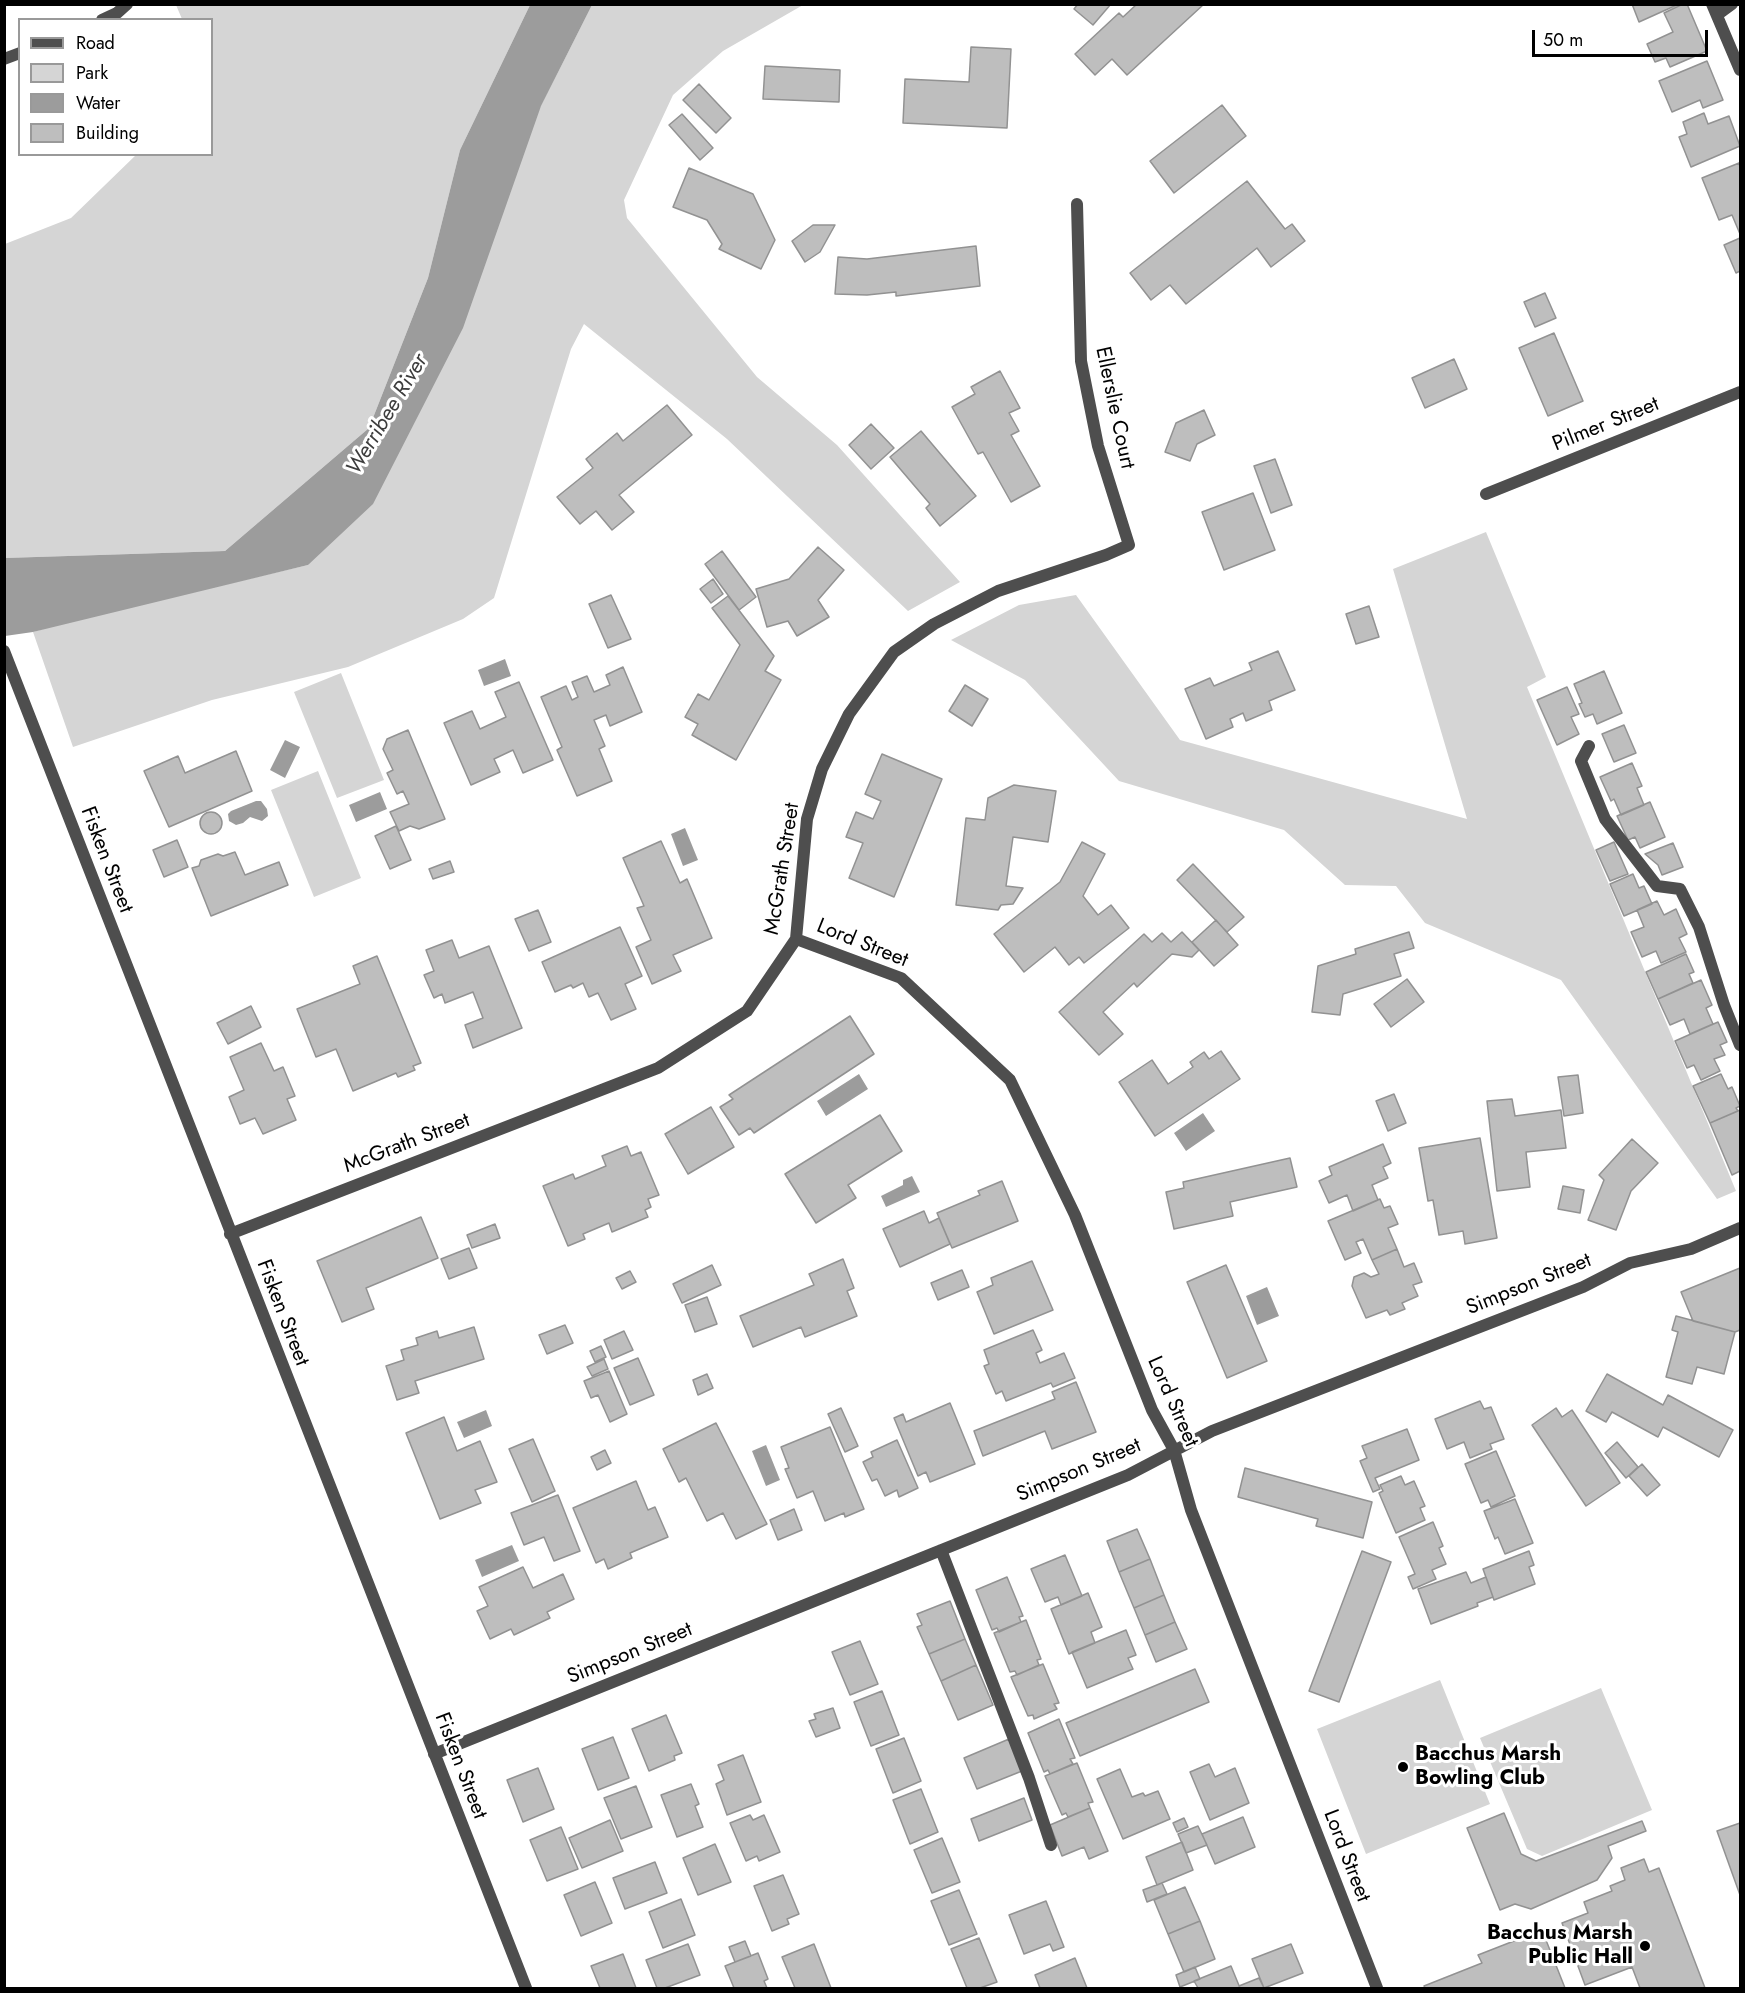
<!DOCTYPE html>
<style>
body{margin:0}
#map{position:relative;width:1745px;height:1993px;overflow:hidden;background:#fff;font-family:Jost,sans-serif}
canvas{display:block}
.frame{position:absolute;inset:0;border:6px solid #000;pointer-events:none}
.legend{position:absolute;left:18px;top:18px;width:195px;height:138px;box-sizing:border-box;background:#fff;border:2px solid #999;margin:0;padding:8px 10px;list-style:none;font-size:18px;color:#000}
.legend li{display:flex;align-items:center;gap:12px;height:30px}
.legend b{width:30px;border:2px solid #999}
.scale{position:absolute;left:1532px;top:30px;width:176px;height:27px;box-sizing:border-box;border:3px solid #000;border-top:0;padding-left:8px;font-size:18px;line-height:21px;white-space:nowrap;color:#000;-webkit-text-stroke:4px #fff;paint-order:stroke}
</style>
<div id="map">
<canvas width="1745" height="1993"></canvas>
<div class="frame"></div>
<ul class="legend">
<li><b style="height:8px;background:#4e4e4e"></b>Road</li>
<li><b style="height:16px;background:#d5d5d5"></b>Park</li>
<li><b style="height:16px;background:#9c9c9c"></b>Water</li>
<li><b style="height:16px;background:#bebebe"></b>Building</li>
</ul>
<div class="scale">50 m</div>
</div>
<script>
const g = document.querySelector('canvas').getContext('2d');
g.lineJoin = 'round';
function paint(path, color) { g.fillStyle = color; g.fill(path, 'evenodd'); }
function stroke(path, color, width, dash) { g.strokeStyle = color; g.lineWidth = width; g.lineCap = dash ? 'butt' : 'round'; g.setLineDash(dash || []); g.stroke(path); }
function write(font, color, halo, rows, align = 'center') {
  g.font = font + ' Jost,sans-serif'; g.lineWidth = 6; g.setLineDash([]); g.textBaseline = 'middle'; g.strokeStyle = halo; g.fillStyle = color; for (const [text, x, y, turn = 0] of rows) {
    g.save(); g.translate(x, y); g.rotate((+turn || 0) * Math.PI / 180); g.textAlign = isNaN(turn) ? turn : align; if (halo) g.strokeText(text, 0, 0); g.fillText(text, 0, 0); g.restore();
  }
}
paint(new Path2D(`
 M176,5H530L460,150L428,278L369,428L225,551L5,558V244L71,218L136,155L212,154V20L182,19Z
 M592,5H803L723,51L673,95L624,200L627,218L757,377L837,445L960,582L908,611L727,439L584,324L571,349L494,598L463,619L348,667L212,700L73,747L33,632L78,619L308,565Z
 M1486,532L1546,677L1527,687L1736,1191L1717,1199L1561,980L1425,923L1396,886L1345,885L1284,830L1119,781L1025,680L951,640L1019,605L1076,595L1180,740L1467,819L1393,569Z
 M341,673L384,780L337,798L294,692Z
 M318,771L361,878L314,897L271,790Z
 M1440,1680L1490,1804L1366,1854L1317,1729Z
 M1601,1688L1652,1810L1542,1856L1527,1849L1480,1738Z`), '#d5d5d5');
paint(new Path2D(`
 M530,5H592L541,106L463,328L373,504L308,565L33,632L5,636V558L225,551L369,428L428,278L460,150Z
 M505,659L511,676L484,686L478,670Z
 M285,740L300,747L285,778L270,770Z
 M380,792L387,809L356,822L349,805Z
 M256,801H261L267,809L268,816L262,821L250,817L243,823L236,825L229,821L228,814L231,811Z
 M685,828L698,860L683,866L671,834Z
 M859,1074L868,1089L826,1116L817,1101Z
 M1203,1113L1215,1131L1186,1151L1174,1133Z
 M912,1176L920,1192L886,1207L881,1196L903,1185V1180Z
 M1267,1287L1279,1316L1257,1325L1246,1296Z
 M486,1410L492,1426L464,1438L457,1422Z
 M766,1445L780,1480L766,1486L752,1451Z
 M512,1545L519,1561L482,1577L475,1560Z`), '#9c9c9c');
const building = new Path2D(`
 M1078,4H1111L1093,25L1074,9Z
 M1137,4L1203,5L1127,75L1112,59L1095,75L1075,54L1119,13L1123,17Z
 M1632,4H1679L1639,22Z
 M1683,4H1687L1707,51L1670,67L1666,58L1655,62L1647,44L1673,32L1664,13Z
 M971,47L1011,49L1007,128L903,123L905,79L969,82Z
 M1707,61L1723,100L1703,108L1700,100L1672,112L1659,81Z
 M765,66L840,70L839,102L763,99Z
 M699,84L731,118L716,133L683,100Z
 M1222,105L1246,136L1174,193L1150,161Z
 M1704,113L1708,124L1729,116L1740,146L1691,167L1679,137L1687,134L1683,122Z
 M682,114L713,148L700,160L669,125Z
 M1739,163L1740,167V234L1732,215L1719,220L1702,178Z
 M689,168L753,194L775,240L761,269L719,249L722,244L707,220L673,207Z
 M1247,181L1285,229L1292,224L1305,241L1271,267L1257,248L1186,304L1170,285L1151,300L1130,273Z
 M813,225H835L820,252L805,262L792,241Z
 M1740,238V271L1736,273L1724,245Z
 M976,246L980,286L896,296V292L867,295L835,294L838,257L867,259Z
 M1545,293L1556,318L1535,327L1524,302Z
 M1554,333L1583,401L1548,416L1519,348Z
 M1454,359L1467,389L1425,408L1412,378Z
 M1000,371L1020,408L1009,413L1019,431L1011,435L1040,486L1011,502L983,452L978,454L952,407L975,394L971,387Z
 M667,405L692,435L619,495L634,512L612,530L596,511L580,524L557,497L593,468L586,459L617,433L623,441Z
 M1204,410L1215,435L1197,444L1190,461L1165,452L1176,423Z
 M871,424L894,448L871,469L849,445Z
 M921,431L976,496L940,526L926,508L930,504L890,457Z
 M1275,459L1292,505L1271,513L1254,466Z
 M1253,493L1275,550L1224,570L1202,512Z
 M818,547L844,570L818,600L829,617L797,636L788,621L767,627L756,589L789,579Z
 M722,551L756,597L739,610L705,564Z
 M713,579L723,594L711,603L700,589Z
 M611,595L631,639L608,648L589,604Z
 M728,596L774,656L765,671L781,680L736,760L692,735L698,724L685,717L698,694L709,700L740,645L712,608Z
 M1369,606L1379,637L1356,644L1346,614Z
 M1278,651L1295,690L1269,701L1272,710L1246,721L1243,713L1230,719L1233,727L1206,739L1185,689L1210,678L1214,686L1252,670L1249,663Z
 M623,667L642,712L610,726L606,715L594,720L605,746L599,749L612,781L577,796L557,750L562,747L541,697L566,686L572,700L578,697L572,682L587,676L594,692L610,685L606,675Z
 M1604,671L1622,713L1597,724L1593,714L1585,717L1579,704L1582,703L1574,684Z
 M519,682L553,760L523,773L513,750L494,759L500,772L471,785L444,723L472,711L480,729L506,717L495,692Z
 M965,685L988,699L972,726L949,711Z
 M1567,687L1579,714L1571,717L1579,734L1557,745L1537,700Z
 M1624,725L1636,753L1614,762L1602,734Z
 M408,730L445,819L419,829L410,826L399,831L390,812L409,804L403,791L397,794L387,773L393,770L383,749L387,739Z
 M236,751L252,791L169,827L144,771L178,756L185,773Z
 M882,754L942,779L894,897L849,878L863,843L846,837L856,812L873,819L881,801L865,794Z
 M1632,763L1642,786L1637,788L1644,805L1621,815L1614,799L1611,801L1600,777Z
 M1014,785L1056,791L1048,842L1013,837L1006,886L1023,888L1013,904L1001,905L998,910L956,905L966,818L985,820L988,798Z
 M1650,802L1665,837L1640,848L1635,837L1628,840L1617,816Z
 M200 823a11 11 0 1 1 22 0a11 11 0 1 1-22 0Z
 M396,826L411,860L390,869L375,836Z
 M177,840L188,867L164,877L153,850Z
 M661,841L680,883L687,879L712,938L673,955L681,971L652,984L636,947L651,940L637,908L644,906L623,858Z
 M1082,842L1105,854L1083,896L1098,915L1111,905L1129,928L1084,963L1079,957L1069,965L1055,947L1024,972L994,934L1060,882Z
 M1614,842L1628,874L1610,881L1596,850Z
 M1673,843L1683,867L1662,875L1658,865L1645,854Z
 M235,852L245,875L279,862L288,885L211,916L192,868L199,866L201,860L218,854L223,856Z
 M450,861L454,872L433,879L429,869Z
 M1193,864L1244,917L1227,932L1177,880Z
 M1633,874L1639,888L1644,886L1652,904L1624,916L1610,884Z
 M1657,901L1664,915L1676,909L1687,934L1679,938L1686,952L1661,963L1656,951L1642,957L1631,932L1644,927L1637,910Z
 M538,910L551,942L529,951L515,919Z
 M1216,920L1238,945L1214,966L1192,942Z
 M620,927L642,976L625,984L636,1009L611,1020L598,993L589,997L583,983L573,988L571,985L555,992L542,962Z
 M1182,932L1199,950L1192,957L1172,954L1137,987L1134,983L1103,1012L1123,1034L1099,1055L1059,1012L1144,934L1152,942L1162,933L1171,942Z
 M1409,932L1414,948L1394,954L1401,976L1343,994L1340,1015L1312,1012L1318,966L1356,954L1355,949Z
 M452,940L459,958L489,946L522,1028L473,1048L465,1025L483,1018L473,992L445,1003L442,994L434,998L424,975L434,971L426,950Z
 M1686,954L1694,972L1689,974L1693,983L1658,999L1646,972Z
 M377,956L421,1063L413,1066L415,1070L398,1077L396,1073L353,1091L336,1049L316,1057L297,1009L360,984L353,966Z
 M1407,979L1424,1002L1391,1027L1374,1004Z
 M1701,980L1712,1005L1706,1008L1713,1024L1690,1034L1684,1019L1670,1025L1658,999Z
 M251,1006L261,1027L228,1044L217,1023Z
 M850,1016L874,1054L754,1133L750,1128L739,1135L720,1107L733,1099L729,1095Z
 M1718,1022L1727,1042L1720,1045L1725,1055L1714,1059L1720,1071L1701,1080L1694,1065L1687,1068L1675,1041Z
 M261,1043L274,1071L283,1067L295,1096L287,1099L296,1120L263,1134L255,1118L240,1124L229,1097L244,1090L230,1057Z
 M1221,1051L1240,1079L1155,1136L1119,1082L1152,1060L1168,1084L1193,1067L1190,1062L1204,1052L1209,1059Z
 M1721,1074L1728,1089L1732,1087L1740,1106L1736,1108L1738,1111L1710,1123L1693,1086Z
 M1578,1075L1583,1113L1564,1116L1558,1077Z
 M1394,1094L1406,1123L1388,1131L1376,1101Z
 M1512,1099L1515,1116L1561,1110L1566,1148L1526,1152L1530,1187L1497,1191L1487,1101Z
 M711,1107L734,1147L688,1174L665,1134Z
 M1740,1110V1171L1732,1175L1710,1123Z
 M880,1115L902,1151L848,1185L856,1198L816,1223L785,1174Z
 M1480,1138L1497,1238L1465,1244L1463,1231L1439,1235L1433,1200L1428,1201L1419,1148Z
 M1632,1139L1658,1163L1631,1191L1616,1230L1588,1220L1604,1180L1599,1175Z
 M1383,1144L1391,1163L1383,1167L1388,1178L1372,1185L1378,1200L1353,1211L1347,1195L1329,1203L1319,1181L1332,1175L1329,1167Z
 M627,1146L631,1156L641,1152L659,1195L648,1199L651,1207L645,1210L648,1217L612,1232L609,1223L583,1234L585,1239L568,1246L543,1186L573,1174L575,1179L606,1166L602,1156Z
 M1290,1158L1297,1187L1230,1202L1233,1216L1174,1229L1166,1192L1184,1188L1183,1182Z
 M1002,1181L1018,1221L952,1248L937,1213L980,1195L978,1191Z
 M1563,1186L1584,1190L1580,1213L1558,1209Z
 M1380,1199L1384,1208L1390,1206L1398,1224L1388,1228L1397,1249L1372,1260L1363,1239L1356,1242L1361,1253L1345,1260L1328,1221Z
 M924,1211L929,1223L939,1218L950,1244L900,1267L883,1229Z
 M421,1217L438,1258L366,1288L374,1309L342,1322L317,1261Z
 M495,1224L500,1238L472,1248L467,1235Z
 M469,1248L477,1268L449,1279L441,1259Z
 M1397,1249L1404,1267L1414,1263L1422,1282L1413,1285L1418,1296L1402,1303L1405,1309L1390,1315L1387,1310L1366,1318L1352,1286L1354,1277L1364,1273L1371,1277L1379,1274L1372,1260Z
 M843,1259L854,1288L847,1291L857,1316L805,1337L801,1327L753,1347L740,1316L814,1285L809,1274Z
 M1032,1261L1053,1310L994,1334L977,1292L993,1285L991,1278Z
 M712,1265L721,1285L682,1303L673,1284Z
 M1226,1265L1267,1361L1227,1378L1187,1282Z
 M1740,1268V1330L1735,1332L1693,1321L1681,1292Z
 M962,1270L969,1287L938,1300L931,1283Z
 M630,1271L636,1282L622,1289L616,1278Z
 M707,1297L717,1324L695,1332L685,1305Z
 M1676,1316L1735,1332L1724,1374L1697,1367L1692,1384L1666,1377L1678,1332L1672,1330Z
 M565,1325L573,1343L547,1354L539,1335Z
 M474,1327L484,1359L415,1381L419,1393L397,1400L386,1366L404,1360L401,1350L418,1345L416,1338L437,1331L439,1338Z
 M1033,1330L1042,1350L1036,1353L1040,1363L1064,1353L1075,1378L1053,1387L1051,1383L1006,1401L1002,1391L996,1394L984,1366L989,1364L984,1350Z
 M624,1331L633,1350L612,1359L604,1340Z
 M601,1346L606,1357L595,1362L590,1351Z
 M638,1358L654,1395L630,1405L614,1368Z
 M604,1359L608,1369L592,1376L587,1367Z
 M609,1371L627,1414L610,1422L598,1395L591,1398L584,1381Z
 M707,1374L713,1388L698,1395L693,1380Z
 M1607,1374L1663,1405L1668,1395L1733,1430L1719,1457L1663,1427L1658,1437L1612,1412L1606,1422L1586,1411Z
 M1076,1382L1096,1432L1052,1449L1045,1431L983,1456L974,1431L1055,1399L1052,1392Z
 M1480,1401L1484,1409L1491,1407L1504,1439L1490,1444L1492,1449L1470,1458L1464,1442L1447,1449L1435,1419Z
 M950,1403L975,1464L930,1482L926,1472L918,1476L894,1418L903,1414L906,1422Z
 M841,1408L858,1446L845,1452L828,1414Z
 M1556,1408L1562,1417L1572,1410L1620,1483L1586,1506L1532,1425Z
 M444,1417L457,1451L480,1441L497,1482L475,1490L481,1503L440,1519L406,1433Z
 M716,1423L767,1524L736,1539L723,1513L707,1521L686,1478L679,1482L663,1449Z
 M830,1427L864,1509L845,1517L844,1513L825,1521L813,1491L797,1498L785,1469L789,1468L781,1447Z
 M1407,1429L1419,1460L1375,1478L1380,1489L1373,1492L1360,1461L1367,1458L1362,1446Z
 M533,1439L555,1491L532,1502L509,1449Z
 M897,1440L918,1488L899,1497L897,1490L885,1496L877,1479L872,1481L863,1462L873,1457L871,1452Z
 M1617,1442L1638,1467L1626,1478L1605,1453Z
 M605,1450L611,1463L597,1470L591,1457Z
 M1496,1451L1515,1496L1491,1507L1488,1500L1481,1503L1465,1464Z
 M1642,1464L1660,1485L1647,1496L1629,1476Z
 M1245,1468L1372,1502L1363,1538L1316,1526L1318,1519L1238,1497Z
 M1401,1476L1405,1485L1414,1481L1425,1506L1420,1508L1425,1520L1396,1533L1379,1493L1383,1491L1380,1485Z
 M636,1481L648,1510L655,1507L668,1537L630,1553L632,1558L608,1569L604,1559L596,1563L573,1508Z
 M558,1495L580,1551L554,1561L544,1537L524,1545L511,1513Z
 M1515,1499L1533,1543L1505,1554L1498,1537L1495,1539L1484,1511Z
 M794,1509L802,1530L778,1540L770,1520Z
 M1433,1522L1443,1546L1439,1548L1446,1564L1432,1570L1436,1579L1413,1589L1408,1577L1415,1574L1399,1537Z
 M1137,1529L1150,1559L1119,1572L1107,1541Z
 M1362,1551L1391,1562L1339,1702L1309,1691Z
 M1529,1551L1534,1565L1529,1567L1535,1584L1494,1600L1483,1569Z
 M1065,1555L1082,1596L1061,1605L1058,1597L1045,1602L1031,1569Z
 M1150,1559L1164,1595L1134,1608L1119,1572Z
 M523,1567L533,1588L563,1574L574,1599L547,1612L550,1618L514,1635L511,1629L490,1639L477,1611L488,1606L479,1587Z
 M1466,1572L1471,1583L1486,1577L1493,1597L1477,1603L1478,1606L1431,1624L1418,1589Z
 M1007,1577L1023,1616L1019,1617L1021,1622L999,1632L997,1628L992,1630L976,1590Z
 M1088,1593L1102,1627L1091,1632L1095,1643L1069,1654L1051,1609Z
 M1164,1595L1175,1622L1145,1635L1134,1608Z
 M950,1601L965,1639L929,1654L917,1627L922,1625L917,1614Z
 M1026,1620L1041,1659L1037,1660L1039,1665L1017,1675L1015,1671L1010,1672L994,1633Z
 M1175,1622L1187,1649L1156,1662L1145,1635Z
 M1126,1630L1136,1655L1128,1658L1133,1669L1087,1688L1072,1652Z
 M965,1639L976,1665L941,1681L929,1654Z
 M860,1641L878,1684L850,1695L832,1652Z
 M1043,1664L1059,1703L1054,1704L1057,1709L1034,1719L1033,1715L1028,1716L1011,1677Z
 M976,1665L993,1705L958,1720L941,1681Z
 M1195,1669L1209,1702L1080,1756L1066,1723Z
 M882,1691L899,1735L871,1746L854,1702Z
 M833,1708L840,1728L816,1737L809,1721L816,1719L814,1714Z
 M666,1715L682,1753L674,1756L675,1760L649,1771L632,1729Z
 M1059,1719L1075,1758L1070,1759L1073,1764L1050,1774L1048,1770L1044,1772L1028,1733Z
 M613,1737L629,1778L598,1790L582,1749Z
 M904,1738L921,1781L893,1793L876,1749Z
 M1009,1739L1022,1771L977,1789L964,1758Z
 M743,1755L761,1802L727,1815L716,1784L724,1780L718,1765Z
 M1077,1763L1093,1802L1088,1803L1090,1808L1068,1817L1066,1813L1062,1815L1045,1776Z
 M1209,1764L1215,1777L1235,1768L1249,1803L1210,1820L1190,1772Z
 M538,1768L554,1809L523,1822L507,1780Z
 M1120,1769L1132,1797L1143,1793L1145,1796L1158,1791L1170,1819L1123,1839L1097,1779Z
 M691,1784L699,1804L695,1806L703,1827L677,1837L661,1795Z
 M636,1786L652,1827L621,1839L604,1798Z
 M921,1789L938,1832L910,1844L893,1800Z
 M1024,1798L1032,1820L979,1841L971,1819Z
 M1090,1808L1108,1851L1089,1859L1084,1847L1062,1856L1050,1825Z
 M1504,1813L1521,1854L1536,1861L1642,1821L1646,1831L1608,1846L1612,1858L1597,1880L1531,1909L1515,1904L1500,1910L1467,1828Z
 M750,1815L753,1820L764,1815L780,1852L759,1861L757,1856L746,1861L730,1823Z
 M1243,1817L1255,1847L1215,1864L1202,1834Z
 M1184,1818L1188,1827L1177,1832L1173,1823Z
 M610,1820L623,1851L582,1868L569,1838Z
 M1740,1823V1895L1717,1831Z
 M1198,1826L1207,1845L1186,1853L1178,1834Z
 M561,1827L578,1869L547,1881L530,1840Z
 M942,1838L960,1882L932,1893L914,1850Z
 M1182,1842L1193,1870L1157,1885L1146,1857Z
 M715,1844L731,1882L698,1895L683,1858Z
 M1644,1859L1649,1872L1659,1868L1705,1988H1640L1632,1967L1585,1985L1562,1923L1588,1913L1584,1902L1612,1891L1610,1886L1625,1880L1621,1868Z
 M655,1862L667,1893L625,1909L613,1878Z
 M783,1875L799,1914L787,1919L789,1924L772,1931L754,1886Z
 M595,1882L612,1923L581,1936L564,1895Z
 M1162,1883L1167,1894L1147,1902L1143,1890Z
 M1185,1887L1200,1921L1168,1934L1154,1900Z
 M959,1890L977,1934L949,1945L931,1901Z
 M681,1899L695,1935L663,1948L649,1912Z
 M1046,1901L1064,1947L1053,1951L1050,1944L1024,1954L1009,1915Z
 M1200,1921L1215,1959L1184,1972L1168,1934Z
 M1542,1930L1565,1988H1425L1424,1986L1482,1963L1478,1955Z
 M979,1938L997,1982L980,1988H967L951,1949Z
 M745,1941L751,1956L735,1962L729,1947Z
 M688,1944L700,1975L665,1988H657L646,1960Z
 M814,1944L831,1988H795L782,1957Z
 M1291,1944L1303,1973L1264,1988L1252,1959Z
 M758,1953L768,1979L764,1981L767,1988H734L725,1966Z
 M623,1954L636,1988H600L591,1966Z
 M1075,1958L1087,1988H1040L1035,1975Z
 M1231,1966L1240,1988H1198L1194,1981Z
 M1195,1967L1200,1979L1180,1987L1176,1975Z
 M1259,1978L1264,1988H1240L1239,1986Z`);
paint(building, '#bebebe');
stroke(building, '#929292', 1.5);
stroke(new Path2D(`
 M1712,4L1740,70
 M1717,15L1732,4
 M102,20L117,13L127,4
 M4,59L20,53
 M1486,494L1740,392
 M4,651L526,1988
 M1589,746L1581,761L1605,819L1657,886L1680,889L1699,927L1724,1005L1740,1045
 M796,939L901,978L1010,1080L1075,1215L1152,1410L1174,1450L1191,1510L1377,1988
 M230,1234L658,1068L747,1011L796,939L807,819L822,769L849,714L894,652L934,624L998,591L1106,555L1129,545L1098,446L1081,361L1077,204
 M941,1550L1029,1778L1051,1845
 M434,1754L1128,1475L1212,1431L1583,1287L1630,1263L1691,1249L1740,1228`), '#4e4e4e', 12);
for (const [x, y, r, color] of [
 [1403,1767,6,"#000"],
 [1645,1946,6,"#000"]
]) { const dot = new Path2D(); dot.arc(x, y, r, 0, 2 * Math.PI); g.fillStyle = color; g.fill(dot); stroke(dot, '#fff', 2); }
write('21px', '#000', '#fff', [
 ["Ellerslie Court",1114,408,78],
 ["Pilmer Street",1606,425,-22],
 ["Fisken Street",106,860,69],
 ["McGrath Street",783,869,-81],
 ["Lord Street",862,944,22],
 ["McGrath Street",407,1144,-21],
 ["Simpson Street",1529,1285,-22],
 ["Fisken Street",282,1313,69],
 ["Lord Street",1172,1402,66],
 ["Simpson Street",1079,1471,-23],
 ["Simpson Street",630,1654,-22],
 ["Fisken Street",460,1766,69],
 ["Lord Street",1346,1856,69]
]);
write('bold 21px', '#000', '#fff', [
 ["Bacchus Marsh",1415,1755],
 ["Bowling Club",1415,1779],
 ["Bacchus Marsh",1633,1934,"right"],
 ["Public Hall",1633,1958,"right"]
], 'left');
write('italic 22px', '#3d3d3d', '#fff', [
 ["Werribee River",388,415,-59]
]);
</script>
